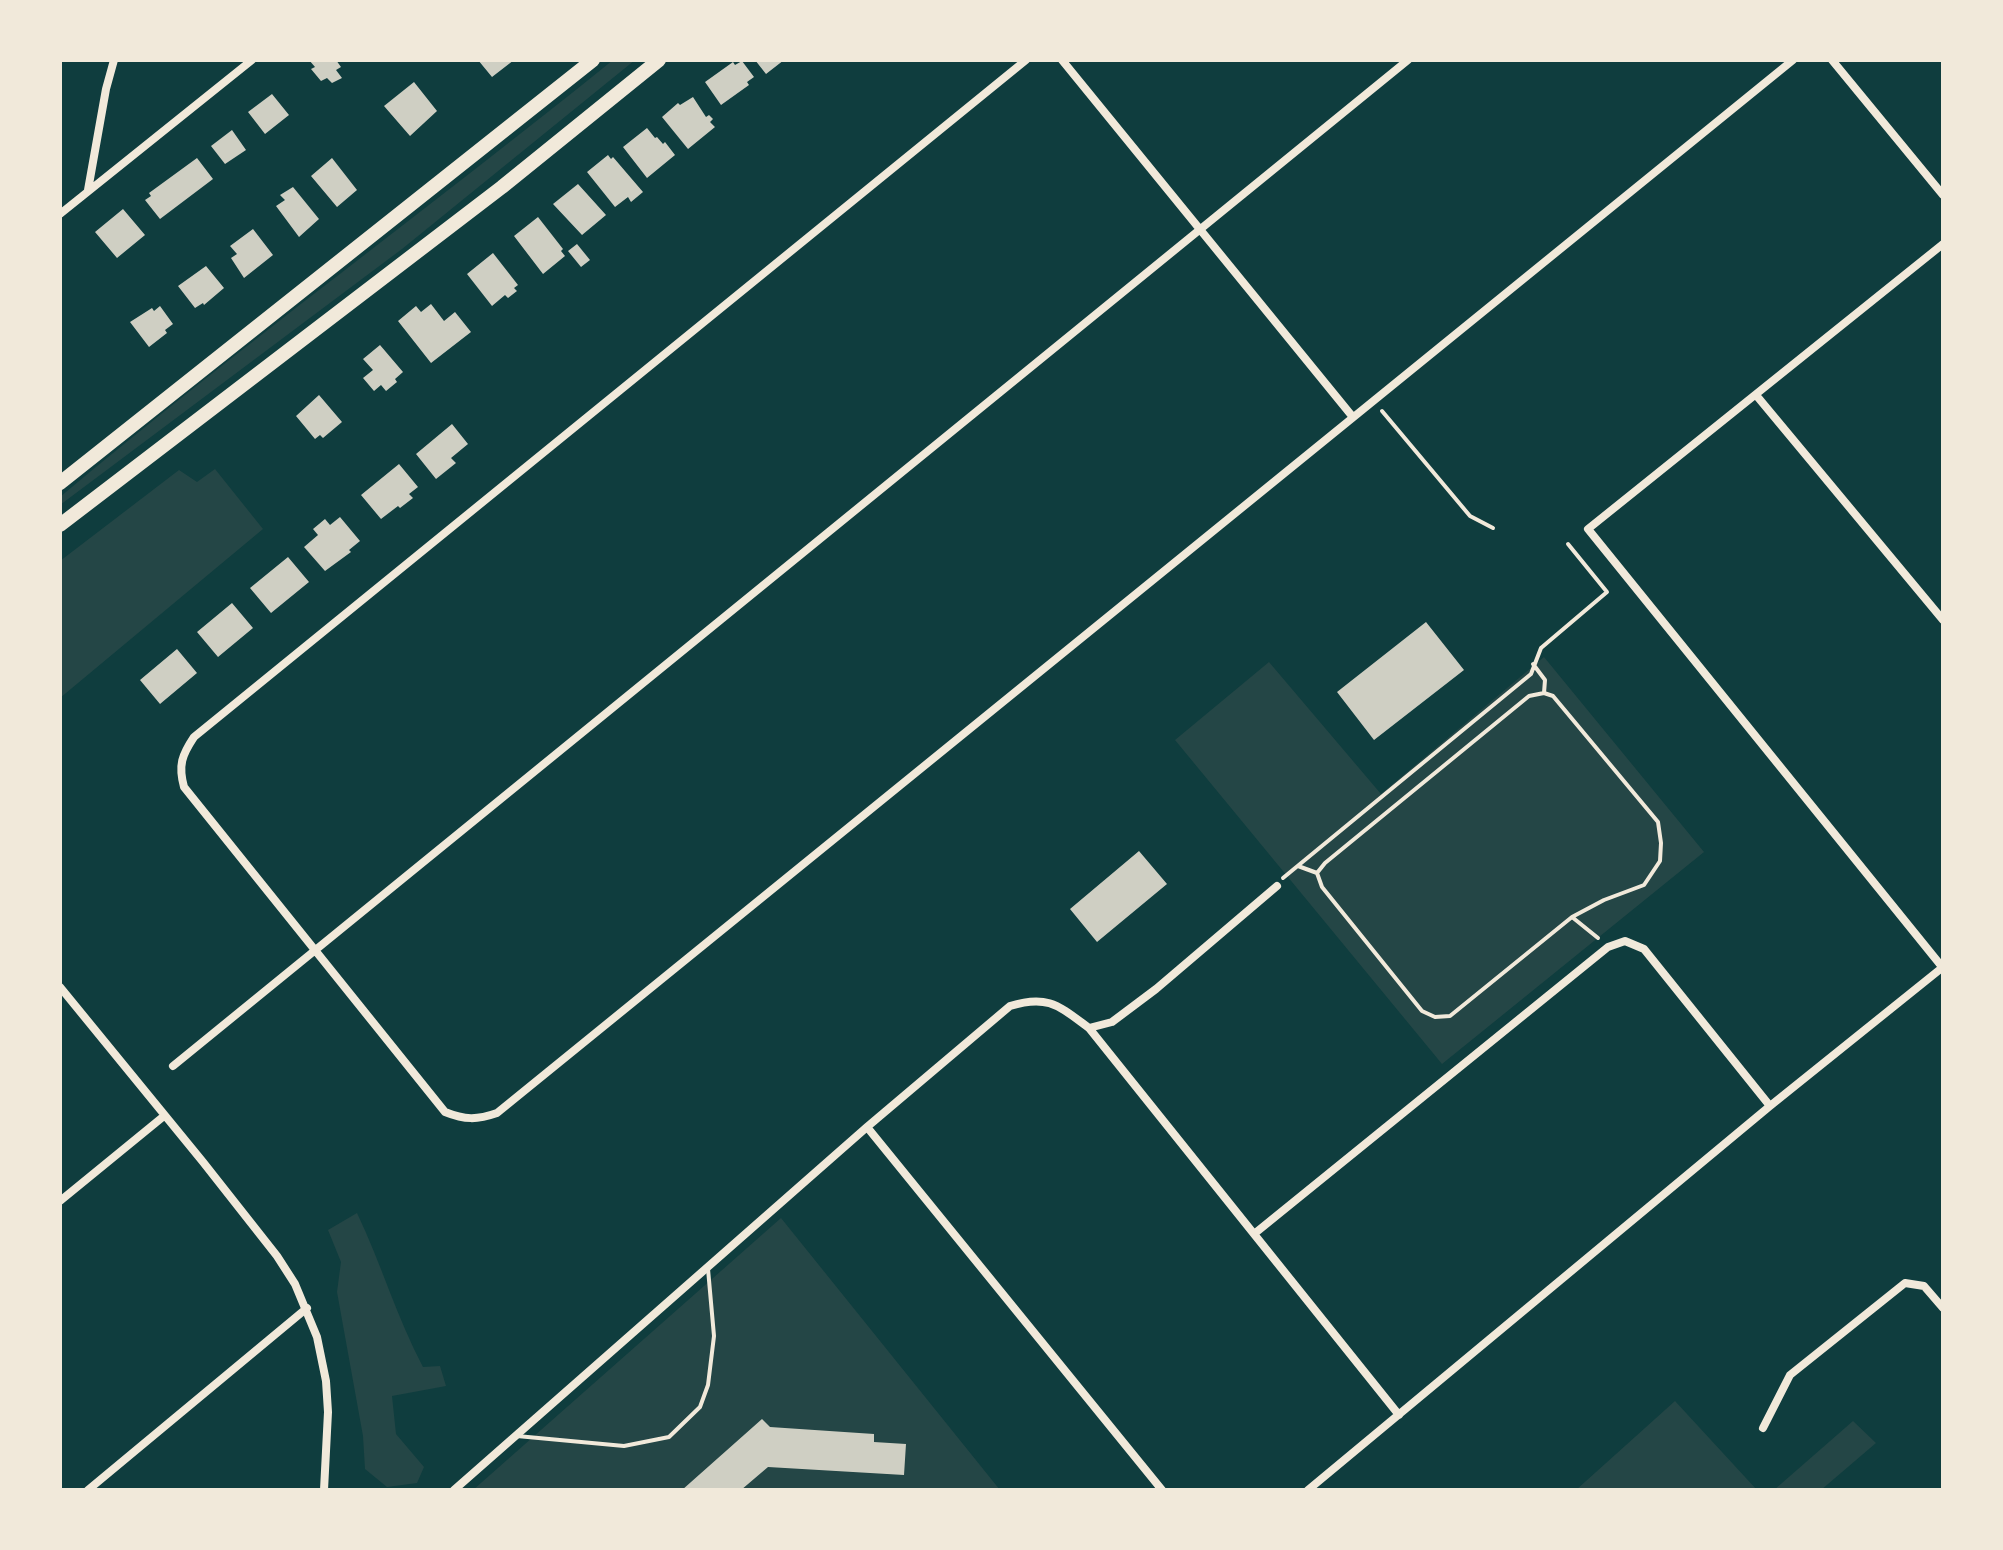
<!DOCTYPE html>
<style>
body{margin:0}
#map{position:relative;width:2003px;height:1550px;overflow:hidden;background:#0f3d3e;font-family:"DejaVu Sans",sans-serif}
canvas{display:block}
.frame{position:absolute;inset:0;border:62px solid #f1e9da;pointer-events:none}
</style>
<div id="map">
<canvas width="2003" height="1550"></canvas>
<div class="frame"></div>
</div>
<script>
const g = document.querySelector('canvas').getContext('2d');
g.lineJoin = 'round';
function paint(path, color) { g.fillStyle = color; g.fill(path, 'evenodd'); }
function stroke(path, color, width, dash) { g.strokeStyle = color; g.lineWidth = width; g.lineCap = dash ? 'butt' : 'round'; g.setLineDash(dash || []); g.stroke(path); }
paint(new Path2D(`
 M613,60H635L402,249L60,505V497C240,346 430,208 613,60Z
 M215,469L263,529L60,698V561L179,470L197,482Z
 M1544,657L1704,852L1442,1064L1175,740L1269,662L1381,794Z
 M357,1213C381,1263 397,1318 423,1367L440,1366L446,1386L392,1396L396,1434L424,1467L417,1483L387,1487L365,1469L363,1436L337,1292L341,1262L328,1230Z
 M781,1218L1000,1490H473Z
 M1675,1401L1757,1490H1576Z
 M1853,1421L1876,1443L1821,1490H1774Z`), '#244646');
paint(new Path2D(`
 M309,60H336L341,67L336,70L342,78L332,83L327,78L321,81L311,69L315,67Z
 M478,60H514L492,77Z
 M755,60H784L766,74Z
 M742,61L754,77L747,82L749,85L721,105L705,82L733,62L735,65Z
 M414,82L437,111L410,136L384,106Z
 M272,94L289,115L265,134L248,112Z
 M693,97L706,117L709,115L713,119L710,122L715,127L688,149L662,117L678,103L680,105Z
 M647,128L655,138L657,137L663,144L665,142L675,155L647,178L623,147Z
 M232,130L246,150L225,164L211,146Z
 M608,155L611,159L613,157L643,192L631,202L628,197L615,207L587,172Z
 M197,158L213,179L160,219L145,200L151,196L149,193Z
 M332,158L357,190L337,207L311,176Z
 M578,184L606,215L582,235L553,204Z
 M293,187L319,219L299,237L276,206L285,200L280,195Z
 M123,209L145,235L117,258L95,232Z
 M538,217L563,249L561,251L565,256L543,274L514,236Z
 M253,229L273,255L244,278L231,258L237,254L230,246Z
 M577,244L590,260L581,267L568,251Z
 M493,253L518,285L514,288L517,291L508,298L505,295L492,306L467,274Z
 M206,266L224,288L204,305L203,303L195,308L178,286Z
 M431,304L444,321L455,312L471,332L431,363L398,321L416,306L421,312Z
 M160,306L173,324L165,330L167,333L149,347L130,322L152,308L154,311Z
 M380,345L403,372L395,379L397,382L386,391L381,385L374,391L363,378L373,370L363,359Z
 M319,395L342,422L323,438L320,435L315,439L296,416Z
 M452,424L468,444L451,458L456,463L436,479L416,454Z
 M399,464L418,487L409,494L413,498L400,508L398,506L381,519L361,495Z
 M340,517L360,541L349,550L351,552L325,571L304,547L318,535L313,529L325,519L330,525Z
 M288,557L309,582L271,613L250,588Z
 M232,603L253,628L218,657L197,632Z
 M1426,622L1464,670L1374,740L1337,692Z
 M177,649L197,673L160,704L140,680Z
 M1139,851L1167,884L1097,942L1070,909Z
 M762,1419L770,1427L874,1434V1442L906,1444L904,1475L768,1467L741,1490H682Z`), '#cfcfc3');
stroke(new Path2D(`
 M1382,411L1470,516L1493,528
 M1533,664L1545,680L1544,693
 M1298,866L1317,873L1322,887L1422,1011L1435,1017L1450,1016L1572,917L1604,900L1644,885L1660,861L1661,843L1658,822L1553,696L1544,693L1529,696L1325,863L1317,873
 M1283,878L1531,674L1541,648L1607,592L1568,544
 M1572,917L1598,938`), '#f1e9da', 4);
stroke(new Path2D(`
 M517,1436L624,1446L669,1437L700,1407L708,1385L714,1336L708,1269`), '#f1e9da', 4);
stroke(new Path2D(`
 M1026,60L194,737C182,755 178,765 184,787L445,1112C465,1120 477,1120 497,1113L1793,60
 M1062,60L1352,416
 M1832,60L1943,195
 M88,190L106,89L114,60
 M60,214L252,60
 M1943,244L1588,529L1943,968
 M1756,395L1943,620
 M60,987L203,1162L277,1256L295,1284L317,1337L326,1381L328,1412L324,1490
 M1089,1028L1399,1415
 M173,1066L1408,60
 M867,1127L1162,1490
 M60,1201L164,1116
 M1254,1234L1608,947L1625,941L1644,949L1770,1106
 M1763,1428L1790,1375L1905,1283L1924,1286L1943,1308
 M88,1490L307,1308
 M454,1490L867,1127L1010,1006C1048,994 1059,1006 1089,1028L1112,1022L1156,989L1277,886
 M1308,1490L1770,1106L1943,967`), '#f1e9da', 8);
stroke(new Path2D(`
 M60,483L593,60
 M60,525L502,187L659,60`), '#f1e9da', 14);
</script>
